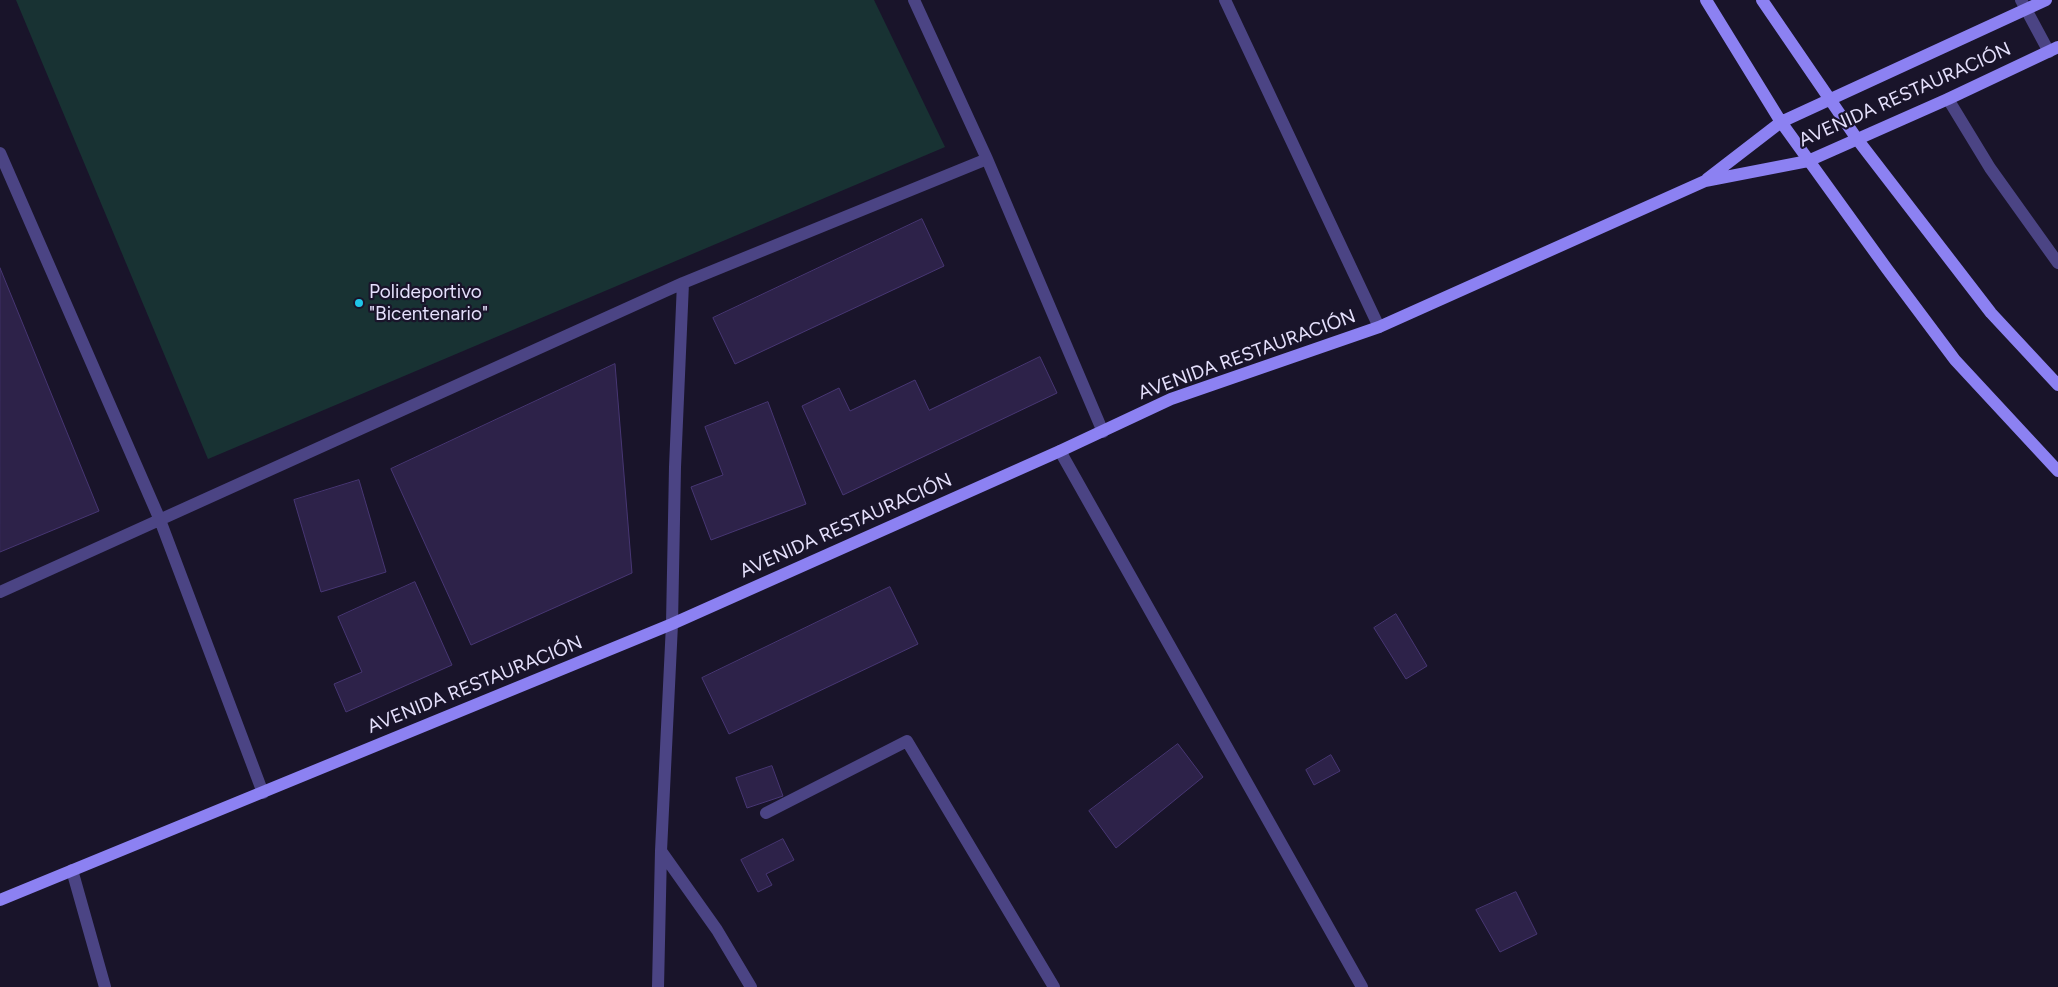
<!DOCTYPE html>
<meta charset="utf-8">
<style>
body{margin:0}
canvas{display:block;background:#19142a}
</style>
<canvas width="2058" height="987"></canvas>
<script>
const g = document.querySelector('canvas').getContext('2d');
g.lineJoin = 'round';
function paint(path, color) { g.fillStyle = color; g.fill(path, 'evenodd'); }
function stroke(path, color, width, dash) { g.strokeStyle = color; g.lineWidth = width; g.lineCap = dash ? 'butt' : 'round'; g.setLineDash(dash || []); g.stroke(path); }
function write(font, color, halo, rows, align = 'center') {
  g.font = font + ' Figtree,sans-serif'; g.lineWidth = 4.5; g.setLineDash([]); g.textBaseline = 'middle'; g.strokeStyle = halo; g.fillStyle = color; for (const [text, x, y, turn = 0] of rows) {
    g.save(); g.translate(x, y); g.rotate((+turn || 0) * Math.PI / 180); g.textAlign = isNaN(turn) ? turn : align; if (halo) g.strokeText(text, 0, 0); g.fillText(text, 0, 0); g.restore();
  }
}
paint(new Path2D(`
 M16,0H874L945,147L208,459Z`), '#183233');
const building = new Path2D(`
 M922,219L944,266L735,364L713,318Z
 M0,268L99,511L0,552Z
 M1040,357L1057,393L843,495L802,406L839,388L850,411L915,380L929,410Z
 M615,364L632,573L471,645L391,469Z
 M768,402L806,504L711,540L691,487L723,475L705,427Z
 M359,480L386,572L321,592L294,500Z
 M415,582L452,665L346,712L334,684L362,672L338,617Z
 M890,587L918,644L729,734L702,678Z
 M1396,614L1427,666L1406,679L1374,628Z
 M1178,744L1203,777L1116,848L1089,811Z
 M1331,755L1340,771L1314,785L1306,770Z
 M772,766L783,796L747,808L736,778Z
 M783,839L794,860L766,874L772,885L758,892L741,860Z
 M1516,892L1537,934L1500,952L1476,910Z`);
paint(building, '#2d2249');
stroke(building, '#473673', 1);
stroke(new Path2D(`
 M914,0L987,159L1103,432
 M1225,0L1379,327
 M2021,0L2049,52
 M1948,99L1990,168L2058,263
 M0,153L160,520L263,793
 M1060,451L1362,987
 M0,592L683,283L987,159
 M766,813L907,741L1054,987
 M661,851L717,930L751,987
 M72,870L105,987
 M658,987L661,851L672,624L675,467L683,283`), '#4b4484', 12);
stroke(new Path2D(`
 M1706,0L1781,122L1887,269L1955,360L2058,471
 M1762,0L1857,139L1991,313L2058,385
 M1707,179L1781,122L2046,0
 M0,900L672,624L1060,451L1171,399L1379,327L1705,181L1808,161L1948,99L2058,47`), '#8c81f2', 12);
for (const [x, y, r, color] of [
 [359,303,5,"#1fc6e9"]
]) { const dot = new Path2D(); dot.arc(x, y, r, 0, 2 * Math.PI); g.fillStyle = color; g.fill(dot); stroke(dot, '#19142a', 2); }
write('19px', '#e5e0fc', '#19142a', [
 ["AVENIDA RESTAURACIÓN",1905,95,-24],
 ["AVENIDA RESTAURACIÓN",1247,355,-20],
 ["AVENIDA RESTAURACIÓN",846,526,-24],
 ["AVENIDA RESTAURACIÓN",475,685,-22]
]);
write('19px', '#e5e0fc', '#19142a', [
 ["Polideportivo",369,292],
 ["\"Bicentenario\"",369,314]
], 'left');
</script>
